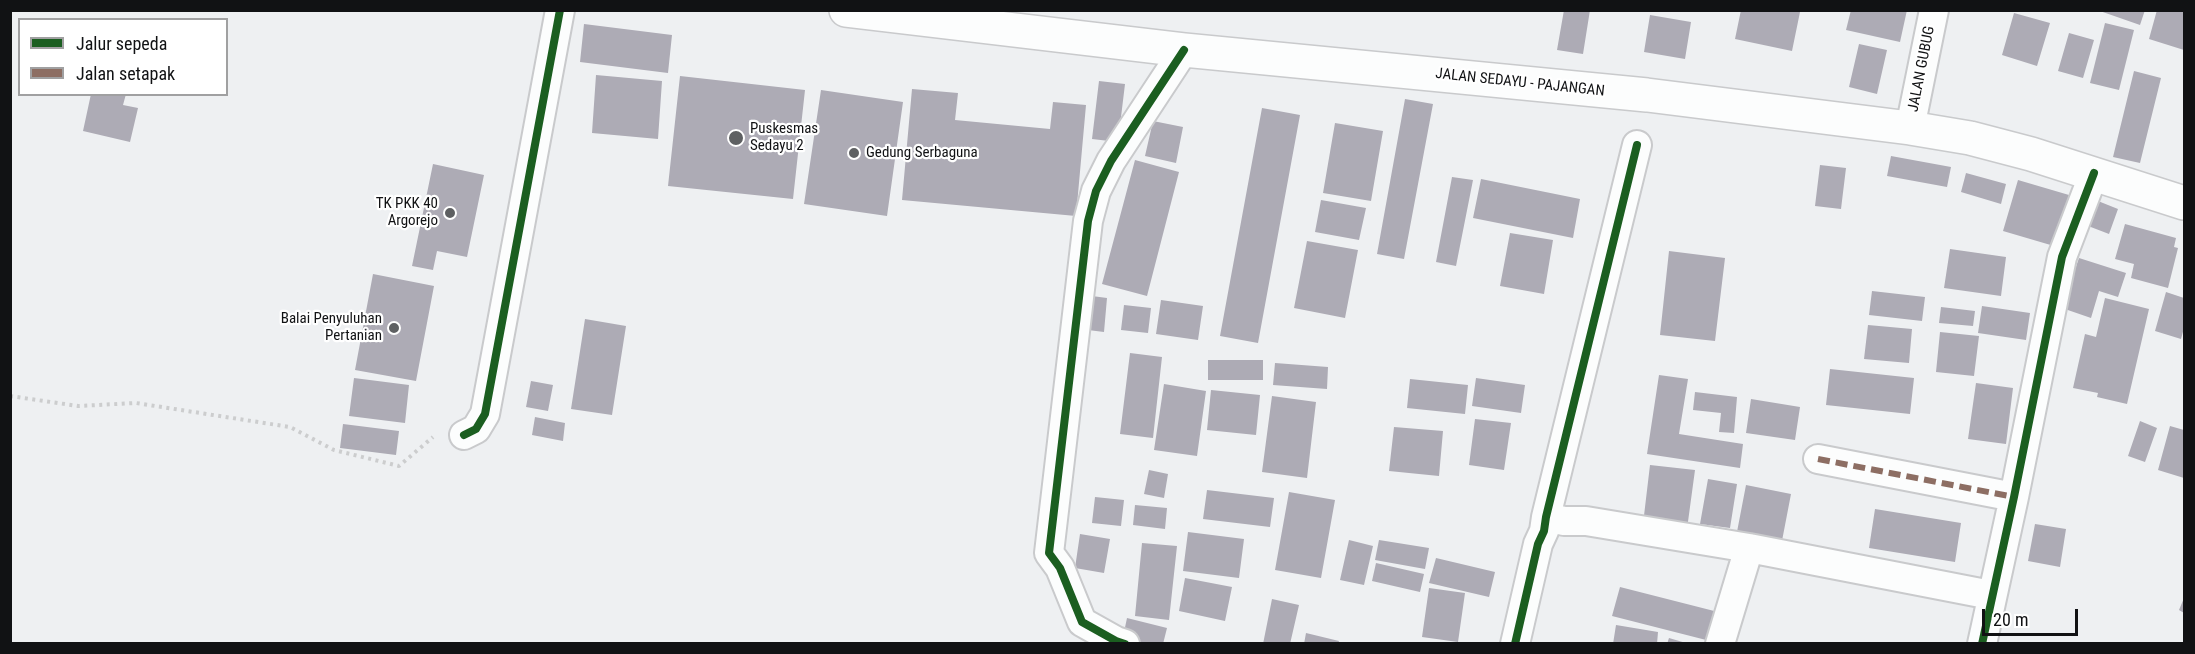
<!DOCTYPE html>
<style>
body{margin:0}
#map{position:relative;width:2195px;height:654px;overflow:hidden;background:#eef0f2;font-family:"Roboto Condensed",sans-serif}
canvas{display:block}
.frame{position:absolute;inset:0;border:12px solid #111214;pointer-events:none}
.legend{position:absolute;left:18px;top:18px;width:210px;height:78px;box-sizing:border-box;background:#fff;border:2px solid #a0a0a1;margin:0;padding:8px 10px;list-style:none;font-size:18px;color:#111214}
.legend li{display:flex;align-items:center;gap:12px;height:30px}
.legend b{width:30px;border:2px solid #a0a0a1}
.scale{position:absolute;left:1982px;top:609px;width:96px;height:27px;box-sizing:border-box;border:3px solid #111214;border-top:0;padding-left:8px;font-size:18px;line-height:21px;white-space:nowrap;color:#111214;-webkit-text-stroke:4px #fff;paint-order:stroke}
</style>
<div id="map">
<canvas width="2195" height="654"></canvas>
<div class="frame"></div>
<ul class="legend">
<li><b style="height:8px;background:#1b5e20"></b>Jalur sepeda</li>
<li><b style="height:8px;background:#8d6e63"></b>Jalan setapak</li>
</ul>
<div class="scale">20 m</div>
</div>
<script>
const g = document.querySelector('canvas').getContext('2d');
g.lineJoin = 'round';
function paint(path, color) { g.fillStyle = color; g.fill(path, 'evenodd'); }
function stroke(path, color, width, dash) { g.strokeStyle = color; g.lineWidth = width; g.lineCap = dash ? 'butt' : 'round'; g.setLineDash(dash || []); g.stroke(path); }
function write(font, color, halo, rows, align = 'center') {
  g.font = font + ' "Roboto Condensed",sans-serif'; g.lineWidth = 4.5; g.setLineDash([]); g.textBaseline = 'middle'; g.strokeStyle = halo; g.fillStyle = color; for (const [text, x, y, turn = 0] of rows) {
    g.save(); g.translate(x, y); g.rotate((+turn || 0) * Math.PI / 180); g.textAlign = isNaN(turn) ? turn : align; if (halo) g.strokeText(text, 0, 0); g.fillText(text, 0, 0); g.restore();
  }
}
paint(new Path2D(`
 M1564,10H1590L1583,54L1557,50Z
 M1741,10L1800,12L1792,51L1735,39Z
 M1851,10H1907L1900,42L1846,30Z
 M2097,10H2145L2140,25Z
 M2157,10H2184V50L2149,39Z
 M2014,13L2050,23L2037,66L2002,55Z
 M1650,15L1691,22L1685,59L1644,52Z
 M2105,23L2134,30L2119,90L2090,83Z
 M584,24L672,35L668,73L580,62Z
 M2069,33L2094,40L2083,78L2058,71Z
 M1859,44L1887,50L1877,94L1849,87Z
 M2134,71L2161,78L2140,163L2113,157Z
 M596,75L662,81L658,139L592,133Z
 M680,76L805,90L793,199L668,186Z
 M1099,81L1125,84L1118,142L1092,139Z
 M912,89L958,93L955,120L1050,129L1053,102L1086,105L1076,216L902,200Z
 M821,90L903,102L887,216L804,204Z
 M91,94H126L123,105L138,108L130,142L83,131Z
 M1405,99L1433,104L1404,259L1377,254Z
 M1262,108L1300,115L1258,343L1220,336Z
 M1153,121L1183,127L1176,163L1145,156Z
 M1335,123L1383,131L1371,201L1323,193Z
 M1891,156L1951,167L1947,187L1887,176Z
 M1135,160L1179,172L1147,296L1102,284Z
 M433,164L484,175L467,257L437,251L433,270L412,266Z
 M1820,165L1846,168L1841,209L1815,206Z
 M1966,173L2006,184L2001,204L1961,192Z
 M1452,177L1473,180L1456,266L1436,262Z
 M1481,179L1580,199L1573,238L1473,218Z
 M2018,180L2069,195L2054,246L2003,231Z
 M2093,199L2118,209L2109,234L2083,224Z
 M1321,200L1366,208L1359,240L1315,232Z
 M2125,224L2176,238L2174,247L2178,248L2168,288L2131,278L2134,264L2115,259Z
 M1510,233L1553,240L1544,294L1500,286Z
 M1307,241L1358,250L1345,318L1294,308Z
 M1950,249L2006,257L2001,296L1944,288Z
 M1669,251L1725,258L1715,341L1660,335Z
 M2079,258L2126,273L2118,297L2099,291L2091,318L2062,308Z
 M373,274L434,286L416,381L355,370Z
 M1872,291L1925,297L1922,321L1869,315Z
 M2166,292L2184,298V328L2181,339L2155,331Z
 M1092,296L1107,298L1104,332L1088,330Z
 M2105,298L2149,309L2127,404L2097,397L2098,393L2073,388L2085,334L2096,337Z
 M1161,300L1203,306L1198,340L1156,334Z
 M1124,305L1151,308L1148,333L1121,330Z
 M1982,306L2030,313L2026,340L1978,333Z
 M1941,307L1975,311L1973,326L1939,323Z
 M585,319L626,326L612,415L571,409Z
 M1868,325L1912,329L1909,363L1864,359Z
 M1940,332L1979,336L1974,376L1936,372Z
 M1130,353L1162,357L1153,438L1120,434Z
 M1208,360H1263V380H1208Z
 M1275,363L1328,367L1327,389L1273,385Z
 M1830,369L1914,378L1910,414L1826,405Z
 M1659,375L1688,379L1679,434L1743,444L1740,468L1647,454Z
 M354,378L409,385L405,423L349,416Z
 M1476,378L1525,385L1521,413L1472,406Z
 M1410,379L1468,385L1465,414L1407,408Z
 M531,381L553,385L548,411L526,407Z
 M1976,383L2013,388L2006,444L1968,439Z
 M1164,384L1206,391L1197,456L1154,450Z
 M1211,390L1260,395L1256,435L1207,430Z
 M1695,392L1737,397L1734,433L1719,432L1721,413L1693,410Z
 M1272,396L1316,402L1307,478L1262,472Z
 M1751,399L1800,407L1795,440L1746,433Z
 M535,417L565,423L563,441L532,435Z
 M1475,419L1511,423L1504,470L1469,465Z
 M2140,421L2157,428L2145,462L2128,456Z
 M343,424L399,431L396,455L340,448Z
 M2170,426L2184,430V478L2158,470Z
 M1394,427L1443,431L1439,476L1389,471Z
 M1650,465L1695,470L1687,529L1643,524Z
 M1149,470L1168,474L1164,498L1144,494Z
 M1708,479L1737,484L1730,528L1700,524Z
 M1746,485L1791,494L1781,546L1736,537Z
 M1207,490L1274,498L1270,527L1203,519Z
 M1289,492L1335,500L1321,578L1275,570Z
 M1095,497L1124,500L1121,526L1092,523Z
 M1135,505L1167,508L1165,529L1133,525Z
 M1875,509L1961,523L1955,562L1869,548Z
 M2035,524L2066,529L2060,567L2028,561Z
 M1188,532L1244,539L1239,578L1183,571Z
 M1080,534L1110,539L1104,573L1075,568Z
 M1349,540L1373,546L1364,585L1340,580Z
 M1379,540L1429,548L1425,569L1375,560Z
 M1142,543L1177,546L1169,620L1135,616Z
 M1436,558L1495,572L1489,597L1429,583Z
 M1376,563L1424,574L1420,592L1372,581Z
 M1185,578L1232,587L1225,621L1179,611Z
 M1620,587L1722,613L1714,642L1612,616Z
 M1429,588L1465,593L1458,642L1422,637Z
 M2184,598V613L2179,610Z
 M1272,599L1299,605L1290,644H1263Z
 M1127,618L1167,628L1163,644H1148L1123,637Z
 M1616,625L1658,632L1657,644H1613Z
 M1306,633L1339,641L1338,644H1304Z
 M1669,638L1686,643V644H1667Z`), '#adabb5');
const street = new Path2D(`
 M1910,128L1934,10
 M464,435L476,429L485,414L560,10
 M1818,459L2014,497
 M1546,517L1564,521H1586L1749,548L1991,595
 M1125,644L1116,641L1082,622L1060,568L1049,553L1088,221L1096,191L1111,161L1184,50
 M1515,644L1538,544L1544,531L1546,517L1637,145
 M1720,644L1749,548
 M1982,644L2014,497L2062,257L2094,173`);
const primary = new Path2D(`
 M846,10L1184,50L1647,95L1910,128L1970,138L2031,154L2184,203`);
stroke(street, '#c9cacc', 32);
stroke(primary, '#c9cacc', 36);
stroke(new Path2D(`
 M10,396L78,406L136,403L290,427L334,450L399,466L433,437`), '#cccdce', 4, [3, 4.5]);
stroke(street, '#fcfdfd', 28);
stroke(primary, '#fcfdfd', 33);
stroke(new Path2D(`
 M1818,459L2014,497`), '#8d6e63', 6, [12, 6]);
stroke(new Path2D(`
 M464,435L476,429L485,414L560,10
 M1125,644L1116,641L1082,622L1060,568L1049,553L1088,221L1096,191L1111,161L1184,50
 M1515,644L1538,544L1544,531L1546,517L1637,145
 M1982,644L2014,497L2062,257L2094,173`), '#1b5e20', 8);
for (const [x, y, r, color] of [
 [736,138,8,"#5e6062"],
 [854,153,6,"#5e6062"],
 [450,213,6,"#5e6062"],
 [394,328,6,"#5e6062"]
]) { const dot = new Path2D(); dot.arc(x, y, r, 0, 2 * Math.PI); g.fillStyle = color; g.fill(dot); stroke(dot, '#fff', 2); }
write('15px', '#111214', '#fff', [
 ["JALAN GUBUG",1922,69,-79],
 ["JALAN SEDAYU - PAJANGAN",1520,83,6]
]);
write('15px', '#111214', '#fff', [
 ["Puskesmas",750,129],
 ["Sedayu 2",750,146],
 ["Gedung Serbaguna",866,153],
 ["TK PKK 40",438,204,"right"],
 ["Argorejo",438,221,"right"],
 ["Balai Penyuluhan",382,319,"right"],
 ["Pertanian",382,336,"right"]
], 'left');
</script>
